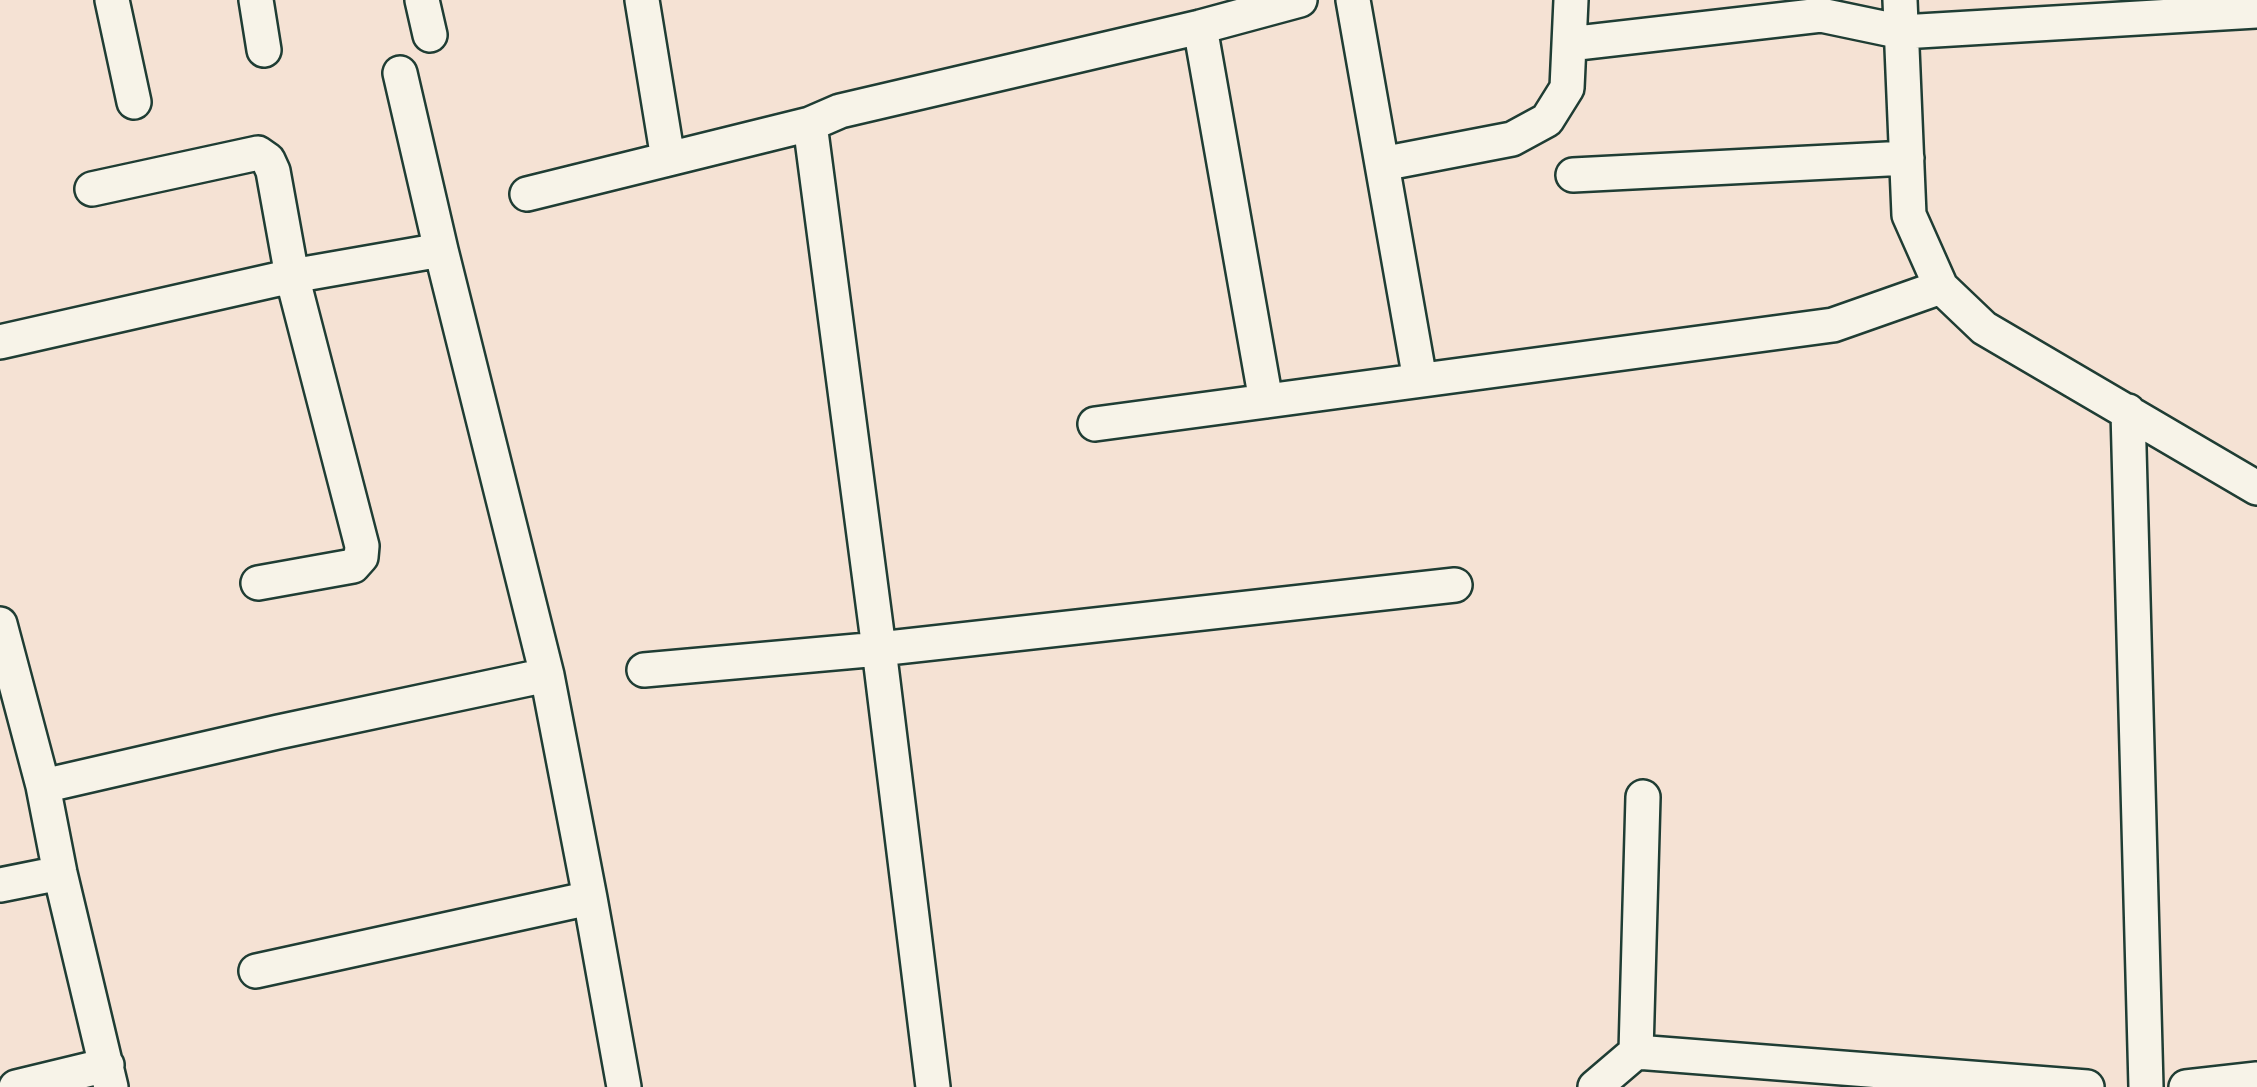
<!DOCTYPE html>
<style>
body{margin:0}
canvas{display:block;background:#f5e2d4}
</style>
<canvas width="2257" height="1087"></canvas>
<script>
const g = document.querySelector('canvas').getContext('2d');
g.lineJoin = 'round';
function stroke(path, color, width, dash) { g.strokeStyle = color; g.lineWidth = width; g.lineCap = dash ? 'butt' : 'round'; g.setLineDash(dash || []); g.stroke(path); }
const street = new Path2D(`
 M112,0L134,102
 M256,0L264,50
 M422,0L430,35
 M642,0L668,159
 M1353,0L1420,380
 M1900,0L1909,215L1941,287L1984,328L2257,488
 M1200,27L1266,401
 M1569,44L1821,15L1902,32L2257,11
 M400,73L441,250L547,675L590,898L624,1087
 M1382,164L1512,139L1547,120L1567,88L1571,0
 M1573,175L1907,158
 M92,189L258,153L268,160L273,171L292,276L362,546L361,557L353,566L258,583
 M527,194L810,124
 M0,342L292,276L441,250
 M2128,411L2146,1087
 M1095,424L1833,325L1941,287
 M0,624L43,786L60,873L111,1087
 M644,670L879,649L1455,585
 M43,786L278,732L547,675
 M0,885L60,873
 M256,971L590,898
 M1636,1052L1643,797
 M16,1087L107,1065
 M933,1087L879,649L810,124L840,111L1200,27L1300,0
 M1595,1087L1636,1052L2087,1087
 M2186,1087L2257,1079`);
stroke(street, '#1f3d34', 38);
stroke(street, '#f7f3e8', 33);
</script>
